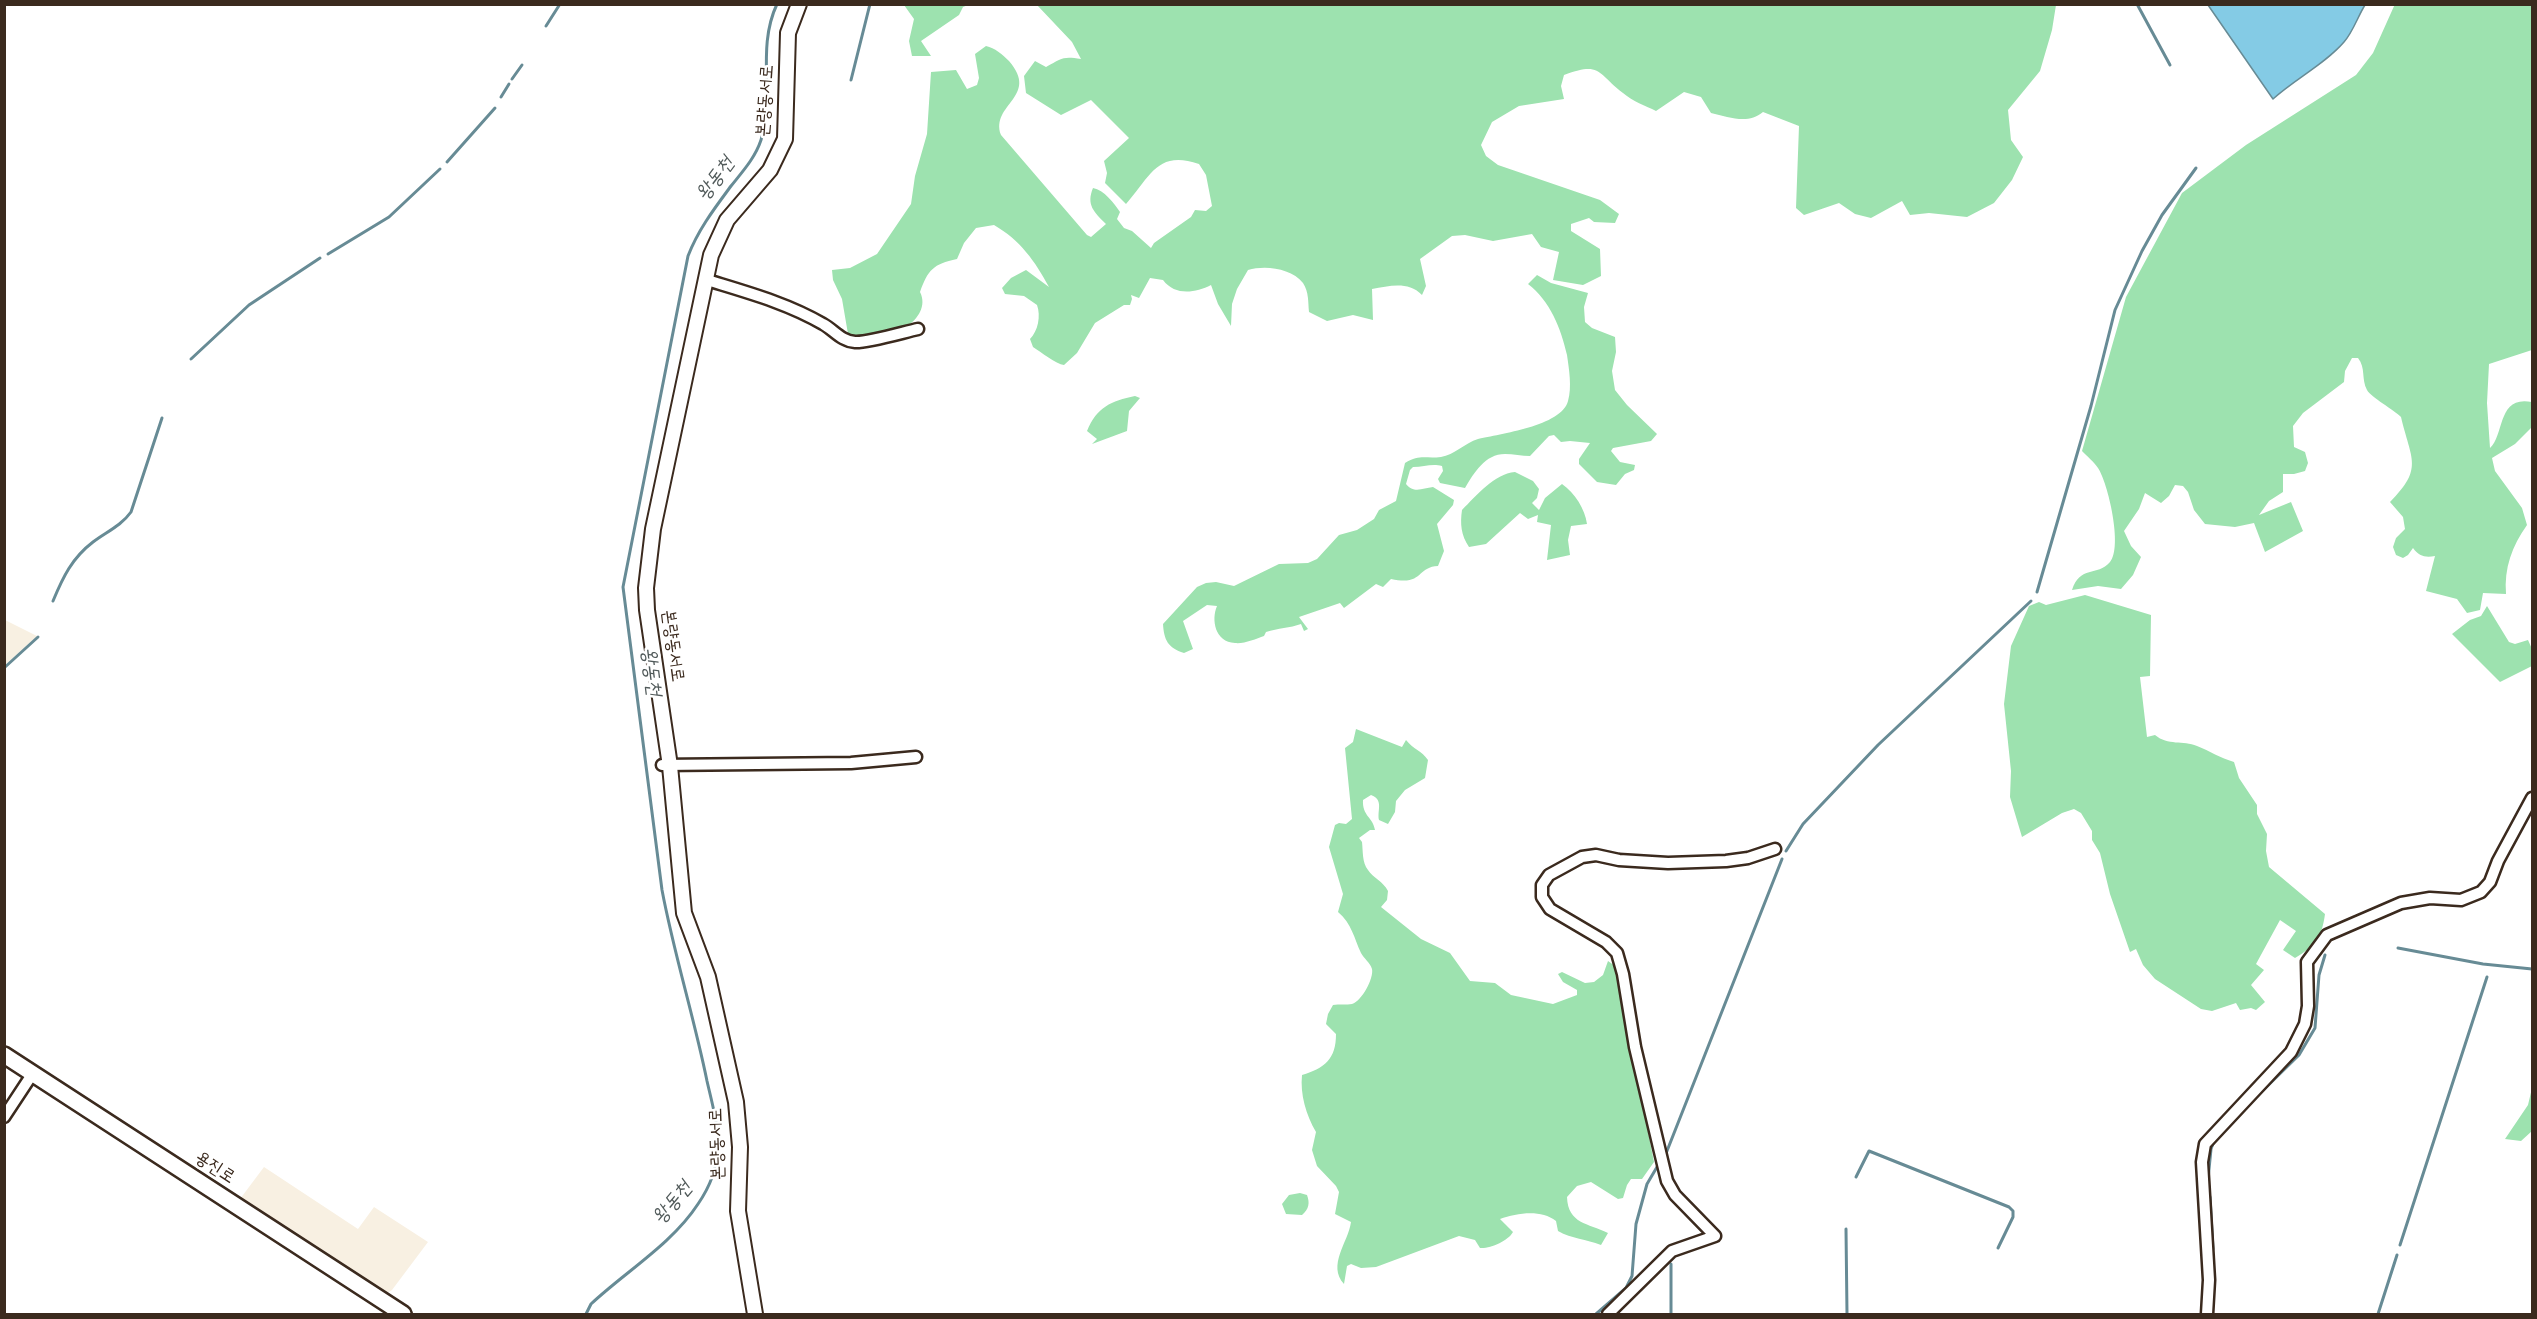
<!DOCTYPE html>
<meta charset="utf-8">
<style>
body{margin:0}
#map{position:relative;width:2537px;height:1319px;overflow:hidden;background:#fff;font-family:Kalam,sans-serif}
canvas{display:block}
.frame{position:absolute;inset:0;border:6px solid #3b2a1e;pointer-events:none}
</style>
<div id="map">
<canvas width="2537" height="1319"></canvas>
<div class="frame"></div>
</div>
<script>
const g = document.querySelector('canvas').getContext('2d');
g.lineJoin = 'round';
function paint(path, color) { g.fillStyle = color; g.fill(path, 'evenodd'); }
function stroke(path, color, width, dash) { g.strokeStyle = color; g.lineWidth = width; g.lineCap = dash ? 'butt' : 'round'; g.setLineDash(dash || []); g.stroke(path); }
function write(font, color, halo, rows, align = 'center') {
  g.font = font + ' Kalam,"Poor Story",sans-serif'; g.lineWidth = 5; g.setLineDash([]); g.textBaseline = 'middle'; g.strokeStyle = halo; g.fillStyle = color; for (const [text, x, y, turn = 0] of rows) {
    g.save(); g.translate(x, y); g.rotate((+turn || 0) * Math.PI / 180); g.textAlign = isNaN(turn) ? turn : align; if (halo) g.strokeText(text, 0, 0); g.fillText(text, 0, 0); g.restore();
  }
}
paint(new Path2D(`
 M5,620L37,636L5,665H4Z
 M264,1167L358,1229L374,1207L428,1242L392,1290L386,1294L240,1199Z`), '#f8f0e2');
paint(new Path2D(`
 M2395,4L2532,5V350L2489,364L2487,403L2490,448C2505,434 2497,395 2532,402V427L2515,444L2492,458L2495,471L2522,508L2527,525C2512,546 2504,568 2506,594L2483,593L2480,610L2467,613L2457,599L2426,591L2435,556C2425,558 2419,556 2413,548L2408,555L2403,558L2396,555L2393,547L2396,538L2405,529L2403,517L2390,502C2424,468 2411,460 2401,417C2394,410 2371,397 2367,390C2361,379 2366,368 2358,358H2352L2345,371L2344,382L2303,413L2293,426L2294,447L2305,452L2308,463L2305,471L2294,474H2283V492L2269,501L2259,515L2291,502L2303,531L2265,552L2254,523L2235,527L2205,524L2194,510L2188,492L2183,486L2175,485L2169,496L2161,503L2145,493L2139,509L2124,531L2131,546L2141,557L2133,575L2121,589L2098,586L2072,590C2080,565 2097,577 2110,562C2123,547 2108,483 2098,468C2094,462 2087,456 2082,451L2126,297L2182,193L2246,145L2356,75L2373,53Z
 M904,5H968L963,7L959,15L921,41L931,56H912L909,41L914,19Z
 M1037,5H2056L2052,30L2040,71L2008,110L2011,140L2023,157L2012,180L1994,203L1967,217L1929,213L1910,215L1902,201L1871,218L1855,214L1839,203L1804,215L1796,208L1799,126L1763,112C1748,125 1729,117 1711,113L1701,97L1684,92L1656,111C1646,106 1632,101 1623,93C1597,73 1601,61 1564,75L1561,86L1564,99L1519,106L1492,122L1481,145L1486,156L1498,165L1600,200L1619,214L1615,223L1594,222L1589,218L1571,224V231L1600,249L1601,276L1583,285L1553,280L1559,252L1541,247L1532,234L1493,241L1465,235L1452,236L1420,259L1426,286L1422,295C1408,281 1390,286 1372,289L1373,320L1353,315L1327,321L1309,312C1308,302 1309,292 1303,283C1291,268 1265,265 1248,270L1237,289L1232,304L1231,326L1218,304L1211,285C1195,293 1175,296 1163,280L1150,278L1139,298L1131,295L1132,299L1130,305H1124L1095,323L1077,353L1064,365C1056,364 1041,352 1033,347L1030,339C1038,331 1041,316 1037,305L1024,296L1005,294L1002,288L1011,278L1026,270L1049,287C1035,261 1020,240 994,225L976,228L964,243L957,259C933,264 928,270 920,292C927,306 918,319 906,327L853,338L848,334L842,299L833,280L832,270L850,268L877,254L911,204L915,176L927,134L931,72L956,70L967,89L977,85L979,78L975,54L986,46C995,48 1002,54 1009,61C1040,97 990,104 1001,135L1087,235L1091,237L1106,224C1094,212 1086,205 1093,188C1104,190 1114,203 1120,212L1117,219L1124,228L1132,231L1151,248L1154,243L1191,217L1195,210L1206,211L1212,206L1206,175L1199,164C1157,150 1151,176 1126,204L1105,183L1107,173L1104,161L1129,138L1091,100L1061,115L1026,93L1024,76L1035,61L1046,67C1062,58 1063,56 1081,59L1072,42Z
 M1537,275L1551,283L1588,293L1584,307L1585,322L1592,328L1615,337L1616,352L1612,371L1615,390L1627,405L1657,434L1651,441L1613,448L1611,451L1620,462L1635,465L1634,470L1625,474L1616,485L1597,482L1579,464V459L1590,443L1570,441L1561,442L1554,435L1549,436L1530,456C1522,456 1513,454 1505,454C1485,454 1474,473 1465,488L1440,483L1438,479L1443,471L1442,466C1432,463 1424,467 1413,467L1410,470L1406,484C1414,494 1423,488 1433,487L1454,500L1453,505L1437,524L1444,551L1438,566C1416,567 1424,586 1391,579L1383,587L1376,584L1344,608L1340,603L1299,617L1308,629L1304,631L1301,624C1290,628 1278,628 1266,632L1264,636C1256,639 1244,644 1235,643C1215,642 1211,620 1217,606L1207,605L1183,621L1193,649L1184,653C1168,648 1164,640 1163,624L1197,587L1206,583L1216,582L1234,586L1279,564L1308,563L1317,559L1339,535L1357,530L1374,519L1379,510L1396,501L1405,463C1420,454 1425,459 1441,457C1454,455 1465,443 1478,439C1499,434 1562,426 1568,401C1572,387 1569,369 1567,355C1561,328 1550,301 1528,284Z
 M1135,396L1140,398L1129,411L1127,431L1092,444L1097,439L1087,431C1097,407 1111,401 1135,396Z
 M1515,472L1533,481L1539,489L1537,498L1532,503L1539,510L1545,498L1562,484C1575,493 1585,509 1587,524L1571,526L1568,540L1570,555L1547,560L1551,525L1537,522L1538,515L1528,519L1520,513L1486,544L1469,547C1461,535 1460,524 1462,510C1477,495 1494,474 1515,472Z
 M2085,595L2151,615L2150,676L2140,677L2147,737L2155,735C2168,746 2183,740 2197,746C2210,751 2220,758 2234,762L2239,778L2257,805V814L2267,834L2266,851L2269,867L2325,914C2322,936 2316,946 2295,958L2283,950L2296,931L2280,920L2256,964L2264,970L2251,985L2265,1002L2256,1010L2251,1008L2240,1010L2236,1003L2212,1011L2201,1009L2155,979L2143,965L2136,949L2130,952L2110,894L2100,853L2092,840V831L2081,813L2074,809L2062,813L2022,837L2010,797L2011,771L2004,704L2011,646L2029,606L2039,602L2046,605Z
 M2487,606L2509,642L2515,644L2528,640L2532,649V666L2500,682L2452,634L2470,620L2481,616Z
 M1356,729L1402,747L1406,740C1413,749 1422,751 1428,760L1425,778L1405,790L1396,801L1395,812L1388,824L1379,820C1377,810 1384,800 1371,795L1363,800C1362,816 1373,817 1375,830H1370L1359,838L1362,842C1363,850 1362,863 1368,870C1373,878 1383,881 1388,891L1387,900L1381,907L1421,939L1450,953L1470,981L1495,983L1511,995L1553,1004L1577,995V990L1563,982L1558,974L1562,972L1585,983L1594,982L1603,975L1608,961L1615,966L1654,1162L1642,1179H1631L1627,1185L1623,1198L1618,1199L1591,1182L1577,1186L1567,1197C1568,1224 1588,1223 1608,1233L1601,1245C1586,1239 1572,1239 1558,1231L1556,1221C1541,1209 1517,1213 1500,1219L1513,1232C1508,1241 1490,1249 1480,1248L1475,1240L1459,1236L1376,1267L1361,1268L1351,1264L1347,1266L1344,1284C1327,1265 1348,1243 1351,1222L1335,1214L1339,1192L1336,1186L1317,1166L1312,1150L1316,1132C1306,1115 1300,1094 1302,1075C1325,1068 1336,1059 1336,1034L1326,1024L1328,1014L1333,1005C1339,1004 1347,1005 1352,1004C1362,1001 1374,978 1372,969C1370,962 1364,959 1361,953C1354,938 1352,924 1338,912L1343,894L1329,847L1335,825L1339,823L1346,824L1352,819L1345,748L1353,742Z
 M2532,1088V1131L2521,1141L2505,1139L2528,1105Z
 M1300,1193L1307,1195C1310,1203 1309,1209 1302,1215L1286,1214L1282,1204L1289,1195Z`), '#9de2af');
const water = new Path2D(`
 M2208,5H2365C2358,16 2353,32 2344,42C2325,64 2295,79 2273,99Z`);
paint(water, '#84cbe5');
stroke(water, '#678b95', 1.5);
stroke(new Path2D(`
 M2137,4L2170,65
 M546,26L560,4
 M512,79L522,65
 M851,80L870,4
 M501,97L509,84
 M447,162L495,108
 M328,254L389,217L440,169
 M191,359L249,305L320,258
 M2037,592L2091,406L2115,310L2142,251L2162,215L2196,168
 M53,601C63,577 72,558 93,542C106,532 121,526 131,512L162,418
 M4,668L38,637
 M1786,851L1803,824L1878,745L2031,601
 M2398,948L2483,964L2532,969
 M2245,1108L2299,1055L2315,1028L2319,975L2325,955
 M1665,1156L1782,859
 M1856,1177L1869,1151L2009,1207L2013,1211V1217L1998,1248
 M2208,1179L2211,1149L2214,1141
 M2210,1197L2213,1249
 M1846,1229L1847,1314
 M2400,1245L2487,977
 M1671,1264V1314
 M586,1314L591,1304C625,1272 672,1244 698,1204C709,1188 717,1169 718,1149C719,1127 712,1103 707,1081C694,1017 674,954 662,890L623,587L688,256C698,230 714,209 731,186C743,171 755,158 761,140C775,95 756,49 777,4
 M1596,1314L1626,1288L1632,1276L1636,1224L1647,1184L1657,1167
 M2378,1314L2397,1255`), '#678b95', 3);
const minor = new Path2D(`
 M707,280C746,292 787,303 823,324C834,330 841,341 855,342C867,343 904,332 918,329
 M662,765L851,763L916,757
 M4,1117L33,1073
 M1608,1314L1672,1251L1715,1236L1675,1195L1667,1181L1635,1047L1623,974L1617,953L1606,942L1550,909L1542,897V885L1549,875L1582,857L1596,855L1619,860L1668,863L1726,861L1748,858L1775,849
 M2207,1314L2209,1280L2202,1162L2205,1144L2291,1052L2305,1024L2308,1006L2307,962L2327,935L2401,903L2430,898L2461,900L2481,892L2490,882L2498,861L2532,798`);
const tertiary = new Path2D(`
 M755,1314L738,1211L740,1147L736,1102L708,977L684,913L670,766L647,610L646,588L653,529L711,255L727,220L770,170L785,139L788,33L799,4`);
const secondary = new Path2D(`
 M4,1055L403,1314`);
stroke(minor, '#3b2a1e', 15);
stroke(tertiary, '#3b2a1e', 18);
stroke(secondary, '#3b2a1e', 20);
stroke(minor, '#fff', 10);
stroke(tertiary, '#fff', 14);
stroke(secondary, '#fff', 15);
write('18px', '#3b2a1e', '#fff', [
 ["본량동서로",767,101,-86],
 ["본량동서로",671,646,82],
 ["본량동서로",719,1144,-92],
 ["용진로",214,1169,33]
]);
write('italic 20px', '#515a5a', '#fff', [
 ["왕동천",717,180,-53],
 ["왕동천",649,672,83],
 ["왕동천",674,1204,-50]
]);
</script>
